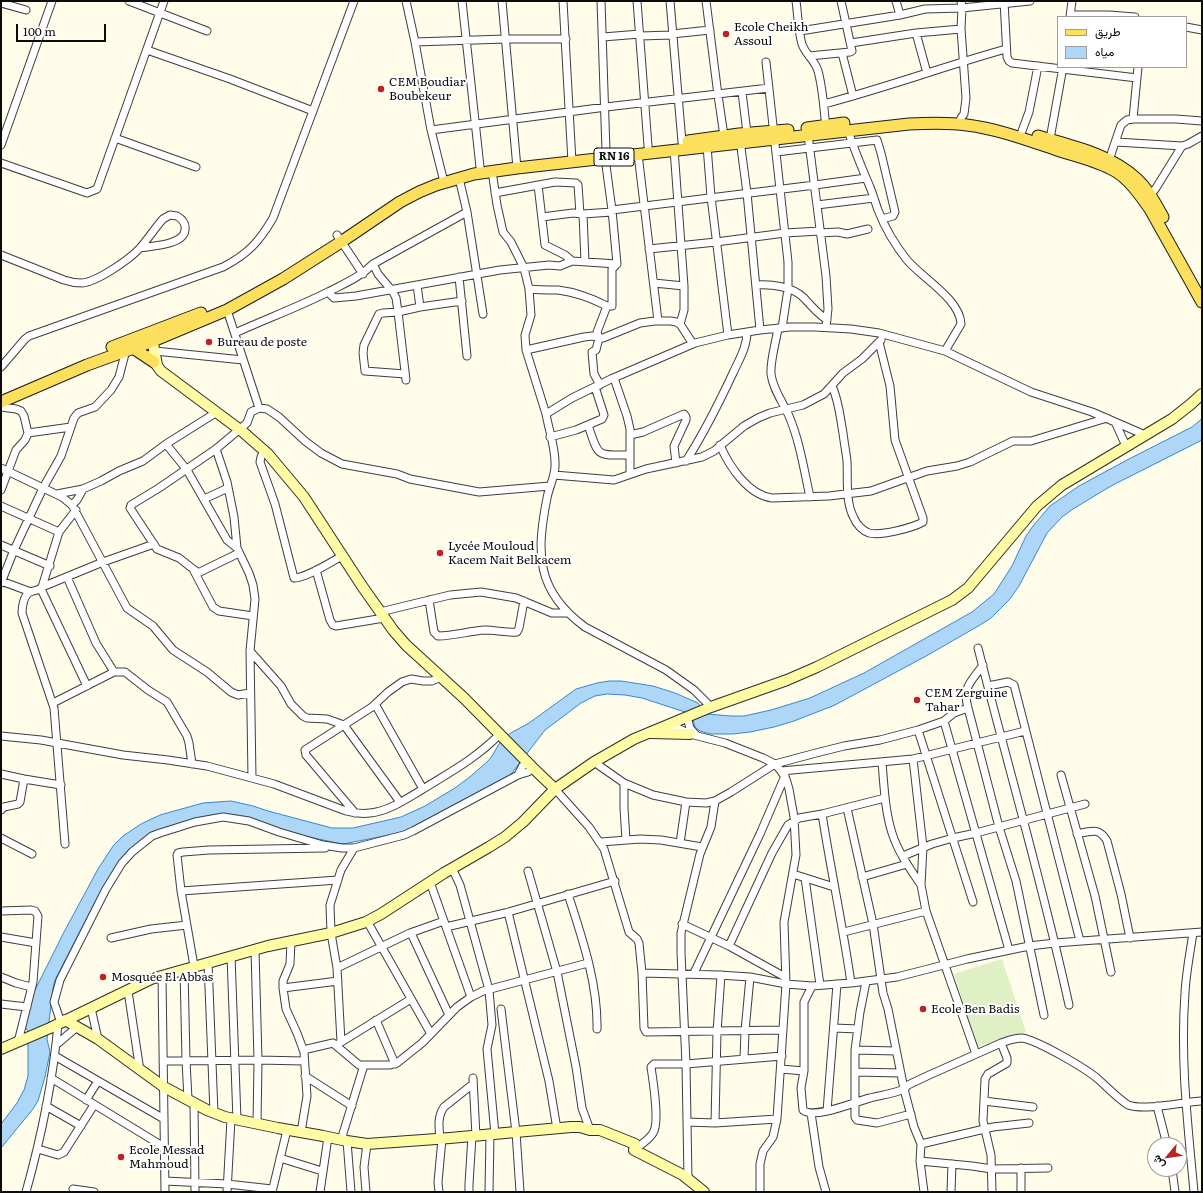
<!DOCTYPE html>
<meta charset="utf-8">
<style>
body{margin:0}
#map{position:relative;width:1203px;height:1193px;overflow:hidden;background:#fffcea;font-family:Literata,Vazirmatn,serif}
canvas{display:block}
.frame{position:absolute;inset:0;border:2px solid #0b0b0b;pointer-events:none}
.legend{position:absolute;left:1057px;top:16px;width:130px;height:52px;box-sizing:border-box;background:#fff;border:1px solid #9d9d9d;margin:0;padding:5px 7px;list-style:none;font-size:12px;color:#0b0b0b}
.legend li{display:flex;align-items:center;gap:8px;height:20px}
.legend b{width:20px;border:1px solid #9d9d9d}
.north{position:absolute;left:1147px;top:1137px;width:40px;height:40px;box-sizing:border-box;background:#fff;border:1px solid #9d9d9d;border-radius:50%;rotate:241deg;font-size:11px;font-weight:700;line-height:16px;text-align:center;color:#0b0b0b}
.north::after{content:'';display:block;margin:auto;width:14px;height:18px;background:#be2321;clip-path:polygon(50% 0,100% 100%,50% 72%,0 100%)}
.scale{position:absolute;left:16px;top:24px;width:90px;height:18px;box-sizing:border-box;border:2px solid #0b0b0b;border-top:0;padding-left:5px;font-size:12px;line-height:14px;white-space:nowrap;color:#0b0b0b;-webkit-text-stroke:3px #fff;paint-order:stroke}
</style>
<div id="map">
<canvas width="1203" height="1193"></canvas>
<div class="frame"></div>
<ul class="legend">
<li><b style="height:5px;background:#fcdf5d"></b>طريق</li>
<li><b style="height:11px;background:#aed7f7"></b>مياه</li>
</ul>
<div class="north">ش</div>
<div class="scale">100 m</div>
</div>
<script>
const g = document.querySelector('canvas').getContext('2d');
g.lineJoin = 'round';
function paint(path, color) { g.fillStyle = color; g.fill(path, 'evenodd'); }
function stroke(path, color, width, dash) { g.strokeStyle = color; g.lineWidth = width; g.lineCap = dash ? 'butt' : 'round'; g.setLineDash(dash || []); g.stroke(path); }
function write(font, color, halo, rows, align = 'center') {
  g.font = font + ' Literata,serif'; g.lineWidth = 4; g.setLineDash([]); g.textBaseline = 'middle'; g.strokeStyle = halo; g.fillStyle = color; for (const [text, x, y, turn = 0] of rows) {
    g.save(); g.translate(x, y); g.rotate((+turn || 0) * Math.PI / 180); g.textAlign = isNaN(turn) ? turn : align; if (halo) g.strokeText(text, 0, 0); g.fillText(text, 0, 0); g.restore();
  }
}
paint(new Path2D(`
 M1002,959L1026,1032L977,1047L954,974Z`), '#dff0c5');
const water = new Path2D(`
 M1202,419V440L1111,486L1073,509L1062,517L1047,533L1019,586L1009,600L991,618L980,625L928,655L835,705L794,721L774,727L750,732L733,734H711L700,731L695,727L693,720L685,712L642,698L625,695L607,694L595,696L581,703L545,730L508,778L408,831L369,839L343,844L337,843L291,833L237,815H223L207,816L164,828L153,833L137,843L117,864L94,904L55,980L53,988L47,1039L50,1052L45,1077L38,1101L33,1109L1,1148V1124L17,1103L24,1090L28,1076V1031L24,1026L30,1000L64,932L98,869L113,846L123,836L141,824L160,815L203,803L231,801L253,806L268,811L332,828H353L401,817L425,806L455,788L471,776L488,761L492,756L499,744L509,734L529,723L576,689L597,683L609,681H621L653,686L675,693L698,703L707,714L731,716H744L771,710L810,698L864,673L972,612L994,594L1012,566L1026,536L1033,526L1050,506L1079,486L1127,460L1192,427Z`);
paint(water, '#aed7f7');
stroke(water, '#3388d0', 1);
const street = new Path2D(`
 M129,1L207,31
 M406,1L415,42L431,130L444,182
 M462,1L480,167
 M502,1L517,168
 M563,1L572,162
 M637,1L648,146
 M670,1L682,142
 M706,1L718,95L724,136
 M796,1C798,15 798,31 802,44C805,54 815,60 818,71C823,89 824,110 826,129
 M896,1L900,15
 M1004,1L1007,57L1009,61L1012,63L1137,78
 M1,3L26,10
 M1071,15H1109L1135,17
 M1070,17L1072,1
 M1186,27L1202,30
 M800,31L900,15L925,9L962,8L1030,1
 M916,33L927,73
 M672,34L710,30
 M640,36L672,35
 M603,37L640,34
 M415,42L505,39H566
 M851,43L916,33L961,29
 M147,50L230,79L313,111
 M842,53L853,96
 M809,56L850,52L852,51L841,1
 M766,62L788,262V289L782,328
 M742,92L747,133
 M824,104C885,88 945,66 1006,49
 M1133,119H1176L1202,121
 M959,124L961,118L964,114L966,98L961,29L962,8L961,1
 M431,130L606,107L769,88
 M848,130C854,150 862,168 870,187C873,194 875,202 878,210C885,228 895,245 907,260C922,278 960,299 961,324L945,351
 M1022,131L1029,112L1038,66
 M808,135L826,276L828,309L826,327
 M115,138L196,167
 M1050,139L1063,67
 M740,140L747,193L760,330
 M1116,142L1182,146
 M1,145L52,1
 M707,146L711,197L728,335
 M674,149L684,286V310L680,324
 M776,152L877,140L881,153L895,212L893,216L882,219
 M638,154L658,321
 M1,163L87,193L97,189L164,1
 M1108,163L1121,125L1127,120L1133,119L1138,67
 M492,171L497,205L503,232L511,242L524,268L529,289L531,315L525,335L526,350L546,414
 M459,178L467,212L483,314
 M538,185L545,245L565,255L572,261
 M495,193L555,182L576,183L578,185L580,214
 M1150,196L1156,188L1182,146L1188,144L1202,136
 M817,205L874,198
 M612,210L815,185L866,178
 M583,214L585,262
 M542,217L573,213L583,214L612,212
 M820,233L838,232L847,234L868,229
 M337,235L363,274
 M649,249L716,242L785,233L820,231
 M1,255L64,280C70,282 76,283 82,283C97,282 130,259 140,248C148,239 155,228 163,219L170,215L177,216C182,219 186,224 185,230C184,245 151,246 140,248
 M373,264L378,274L393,292L396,298L398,312L406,380
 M459,277L467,356
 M654,283L684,286
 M417,285L500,270L549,265L560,266L572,261L617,264
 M756,285C771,284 792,286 804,298C812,307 817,313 827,320
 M529,289C539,290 548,290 558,290C575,292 591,298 607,306
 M328,292L334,298L356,296L417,285L420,307L398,312L383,313L379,314L364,345L363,353L365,371L405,374
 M420,307L462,301
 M227,310L259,408
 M778,328C776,342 770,361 771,374C773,390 783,402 789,416C800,442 804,470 810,497
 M235,333C266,319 298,307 328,292C345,283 359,278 373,264L467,212
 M526,350L584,337L592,336L603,338L640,323L655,321H671L676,322L680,324L693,344
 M155,351L243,360
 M1,367L25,339L29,336L223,267C248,254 259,242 273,218L354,1
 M614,378L627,416L630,429V474
 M600,385L594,374L592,352L596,350L599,338L597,332L607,306H612V269L617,264L612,210L605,158L606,151L601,1
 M832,386C839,401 840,417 843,433C844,442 846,452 847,461C848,479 845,502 854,518C856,524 863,531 869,533C881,536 912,528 923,522V518L895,440L890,386L879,342
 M1,407L16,409L21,411L24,416L28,433L25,440L16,450L1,490
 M217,412L166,444L187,470L227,540L237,548
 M1116,424L1126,446
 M588,425C599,458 596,455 630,455
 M28,433L71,427
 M630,435L643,432L684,414L686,417V420L674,446L676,463
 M550,437L576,430L602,419L604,415L595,387
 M720,445C729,466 748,495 772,498L829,496L871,491L927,471L957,466L970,462L1013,441H1031L1107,418
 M216,449L159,488L131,505L130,508L157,549L179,558L197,572H200L239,553
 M264,451L261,457L260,462L275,504L294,578C306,578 331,562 342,556
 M686,461C704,433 719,403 733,373C739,360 747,347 747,332
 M1,468L62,497L72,505L127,608L153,626L173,650L207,672L231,692L238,695L250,693
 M554,475L614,480L646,469L702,457L714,451L744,426L758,418L770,413L803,405L824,394L843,373L862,359L881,340
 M57,494L83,489L101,481L119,471L143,461L166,444
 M204,499L228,488
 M72,505L77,500L83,489
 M1,506L59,532
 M1,545L50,566
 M316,570L330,620L333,625L336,626L384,618
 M194,571L213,607L219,611L253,616
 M67,577L96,643L114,672
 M1,581L31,592
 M1,583L14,550L43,488L61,456L74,418L78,413L95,407L111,390L119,377L126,350
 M42,587L103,562L154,544
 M41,589L87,686
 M429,600L434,632L438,636C454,636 469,631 485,630C496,630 506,633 517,632L519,628L524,601
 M380,612L450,595L481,592L516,598L552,613H568
 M978,648C1008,767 1043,885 1069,1005
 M250,651L281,686L291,704L303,716L307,718L327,719L344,725L400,802
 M988,686L1008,682L1014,685L1080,941
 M53,703L114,672H125L148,690L167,702L187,736L189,743L192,764
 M375,704L423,789
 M711,707L694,690L666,670L585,627C536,591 536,554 547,498C549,487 555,477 555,466C556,449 549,431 546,414L572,398L611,379L695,343L728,335L760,330L790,327H815L851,329L879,333L945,351L1031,392L1092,412L1145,435
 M968,708L999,827L1016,881L1044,1015
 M687,717L690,728L696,735
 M944,721L1009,950
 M669,724L690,734L725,743L763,758L775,764L781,771L786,779L789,789L794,817L796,855L784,922L786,984L777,1119L773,1137L763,1151L760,1164V1192
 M918,730L973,902
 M1,736L41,740L123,755L168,760L207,766L274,784L346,811C354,813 362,814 370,813C389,811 406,799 423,789C452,771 475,759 500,734
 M913,759L923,847L921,885L926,911L976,1054
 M594,762L624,783L653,795L686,802L706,803L715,801L731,792L775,764L816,753L844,746L880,740L918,730L944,721L954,713L968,708C962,687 971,682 983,665
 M882,762C884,786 885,811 892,833C898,852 910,869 921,885
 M781,771L913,759L1025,731
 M1,774L24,779L61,785
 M518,775L522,767L526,762
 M1061,775L1095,896L1111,972
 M252,778L250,651L255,599L253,585L249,573L237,548L234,517L227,482L216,449L247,423L251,412L259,408L267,409L279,417L305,441L321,453L342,464L397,474L410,479L479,492L550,486
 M624,783V808L626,840
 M555,789L589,827L604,849L629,932L637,939L639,943L642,973L719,975L750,977L786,984L812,986L851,983L897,977L967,959L1029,946L1055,943L1202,932
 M847,808L873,924L883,993L888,1009L904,1089
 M1,810L4,807L18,804L20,802L24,779
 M355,813L306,755L305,750L372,707L388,692L402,682L411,679L423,681H432L441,677
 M822,814C831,871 843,927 851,983
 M1077,834C1091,831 1099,827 1107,841L1121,894L1130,938
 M1,838L32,854
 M601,842L640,839L661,840L702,847
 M680,843L686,802
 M65,844L54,708L22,613C22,606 24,595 30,592C35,590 39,591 42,587L59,532L76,510
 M903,856L932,844L953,838L976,833L1085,804
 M452,868L460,885L489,990L492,1025L487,1049L495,1134
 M528,871L557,972L576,1067L582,1108L590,1130
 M793,874L834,887
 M862,877L907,864
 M805,878L820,985
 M430,882L471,997
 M181,891L338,880
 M568,894C582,938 598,983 597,1029
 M1,911L31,910L35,911L38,916L33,982L18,1042
 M508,912L549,1081L557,1129
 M367,921L431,1034
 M682,924L729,946L785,977
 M446,927L505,913L615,881
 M844,932L926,911
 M411,933L449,1015
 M1193,933C1190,953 1186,973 1185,993C1180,1060 1188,1126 1194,1192
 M1,937L36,943
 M111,938L151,929L187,925
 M291,941L290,964L283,981V988L286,1009L297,1033L304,1052L307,1096L301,1132
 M729,946L772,853L788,825L799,818L822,814L885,798
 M255,950L258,1060L257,1124
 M231,956L237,1120
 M208,962L214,1113
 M194,966L181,891L177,855L178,853L183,852L209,850L325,848
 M337,968L410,933L444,921
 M184,969L186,1061L188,1099
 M642,973L644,1028L646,1032L783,1030
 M694,973L760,834L785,776
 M162,976L165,1192
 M1,977L16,983L31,987
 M866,982L860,1012L855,1050V1117L857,1120L877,1123L911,1114
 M812,986L804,1002V1071L801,1088L803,1110C814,1120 857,1101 870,1098C881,1095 893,1094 904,1089L914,1127L921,1144L920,1161L924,1192
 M283,988L338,981
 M128,991L140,1071
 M1,1004L27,1007
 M91,1008L98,1039
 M501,1009L516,1132L520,1192
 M376,1020L395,1064
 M61,1023L54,1002L60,980L106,889L122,863L132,852L152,836L160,833L195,822L223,817L249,821L279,832L323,845L342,848H354L404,835L413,831L518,775L528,772L533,768
 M834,1028L858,1029
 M341,1042L337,968L331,933L330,905L341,870L354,848
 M57,1044L77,1027
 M338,1044L411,999
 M303,1050L333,1043L359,1065H390L397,1063L422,1043L457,1007L471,997L483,991L588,963
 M855,1050L896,1051
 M55,1056L164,1119
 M744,1058L745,1031L750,977
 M163,1061L258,1060L304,1061
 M781,1069L804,1071
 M855,1072L901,1073
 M305,1076L352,1106
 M51,1078L164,1147
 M473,1078L476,1136
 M904,1089L908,1085L927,1076L1001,1043C1007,1041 1014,1038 1022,1038C1037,1040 1085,1068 1098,1079C1108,1088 1117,1098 1128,1105C1146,1111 1182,1102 1202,1101
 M86,1100L98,1081
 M984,1101L1033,1107
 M194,1102L195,1192
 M46,1106L81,1126
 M1157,1106L1167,1145
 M827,1111L837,984
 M811,1113L819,1167L826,1192
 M687,1122L715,1123L777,1119
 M715,1123L717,1032L721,975
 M440,1139C439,1128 437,1117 444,1107L473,1084
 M341,1140L364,1065
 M347,1141L351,1192
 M921,1144L993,1127L1029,1123
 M38,1149L58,1155L64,1152L94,1105
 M634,1150C640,1145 649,1140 653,1133C660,1123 653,1081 651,1067L654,1064H686L782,1056
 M280,1158L322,1171
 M920,1161L972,1166L992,1169L1048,1168
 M1172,1169L1175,1192
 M688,1179L686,1064L681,952V933L700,854L711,827L715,801
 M165,1181L227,1184L272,1189
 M73,1189L94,1192
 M26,1192C41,1138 53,1081 58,1024
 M227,1192L231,1119
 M272,1192L287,1130
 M320,1192L328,1137
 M366,1192L364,1167L367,1144
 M439,1192L438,1182L442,1139
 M469,1192V1184L472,1136
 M489,1192L490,1134
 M951,1192L952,1164
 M992,1192L991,1155L983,1121L985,1079L988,1074L1007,1063V1058L1001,1043
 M1021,1192V1168`);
const secondary = new Path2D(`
 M151,333L157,365
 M150,356L161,371L243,432L268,454L304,497L362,586L393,630L406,645L464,698L533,768L555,789
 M651,733L690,734
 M65,1020L98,1039L164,1087L207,1110L225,1117L278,1128L323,1136L347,1141L367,1144L450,1138L571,1127H580L590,1130H600L635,1144L634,1150L683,1175L704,1192
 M1,1049L50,1028L151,979L268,946L331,933L366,922L381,914L444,873L489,847L505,837L523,822L555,789L594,762L634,739L711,707L787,680L817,667L952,600L968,588L1037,506L1062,485L1172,419L1191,404L1202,394`);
const primary = new Path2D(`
 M807,128L844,123
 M1038,136C1072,146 1110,154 1137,179C1148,189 1155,203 1163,217
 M688,141L739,134L788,130
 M112,347L201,313
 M133,348L154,362
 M1,402L87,365L153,341L227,310L283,279L341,242L400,202L419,192L436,185L474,174L517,168L909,124C928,123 947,122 967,125C999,129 1030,141 1060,151C1079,157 1098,161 1115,171C1129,179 1140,195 1150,209L1202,302`);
stroke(street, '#3e3e3e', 9);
stroke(secondary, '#2d2d2d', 12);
stroke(primary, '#1c1c1c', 13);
stroke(street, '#fff', 7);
stroke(secondary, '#fffba5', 10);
stroke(primary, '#fcdf5d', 11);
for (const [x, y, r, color] of [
 [726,34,4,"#be2321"],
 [381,89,4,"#be2321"],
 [209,342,4,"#be2321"],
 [440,553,4,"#be2321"],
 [917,700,4,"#be2321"],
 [103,977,4,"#be2321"],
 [923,1009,4,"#be2321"],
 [121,1157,4,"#be2321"]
]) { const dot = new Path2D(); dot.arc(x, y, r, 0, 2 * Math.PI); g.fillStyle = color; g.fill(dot); stroke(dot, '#fff', 1.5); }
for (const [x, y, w] of [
 [614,157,40]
]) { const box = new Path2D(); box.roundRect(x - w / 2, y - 9, w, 18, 3); g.fillStyle = '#fff'; g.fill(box); stroke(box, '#0b0b0b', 1); }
write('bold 11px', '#0b0b0b', null, [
 ["RN 16",614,157]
]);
write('12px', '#0b0b0b', '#fff', [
 ["Ecole Cheikh",734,27],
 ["Assoul",734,41],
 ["CEM Boudiar",389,82],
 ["Boubekeur",389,96],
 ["Bureau de poste",217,342],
 ["Lycée Mouloud",448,546],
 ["Kacem Nait Belkacem",448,560],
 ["CEM Zerguine",925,693],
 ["Tahar",925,707],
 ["Mosquée El Abbas",111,977],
 ["Ecole Ben Badis",931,1009],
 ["Ecole Messad",129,1150],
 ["Mahmoud",129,1164]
], 'left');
</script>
